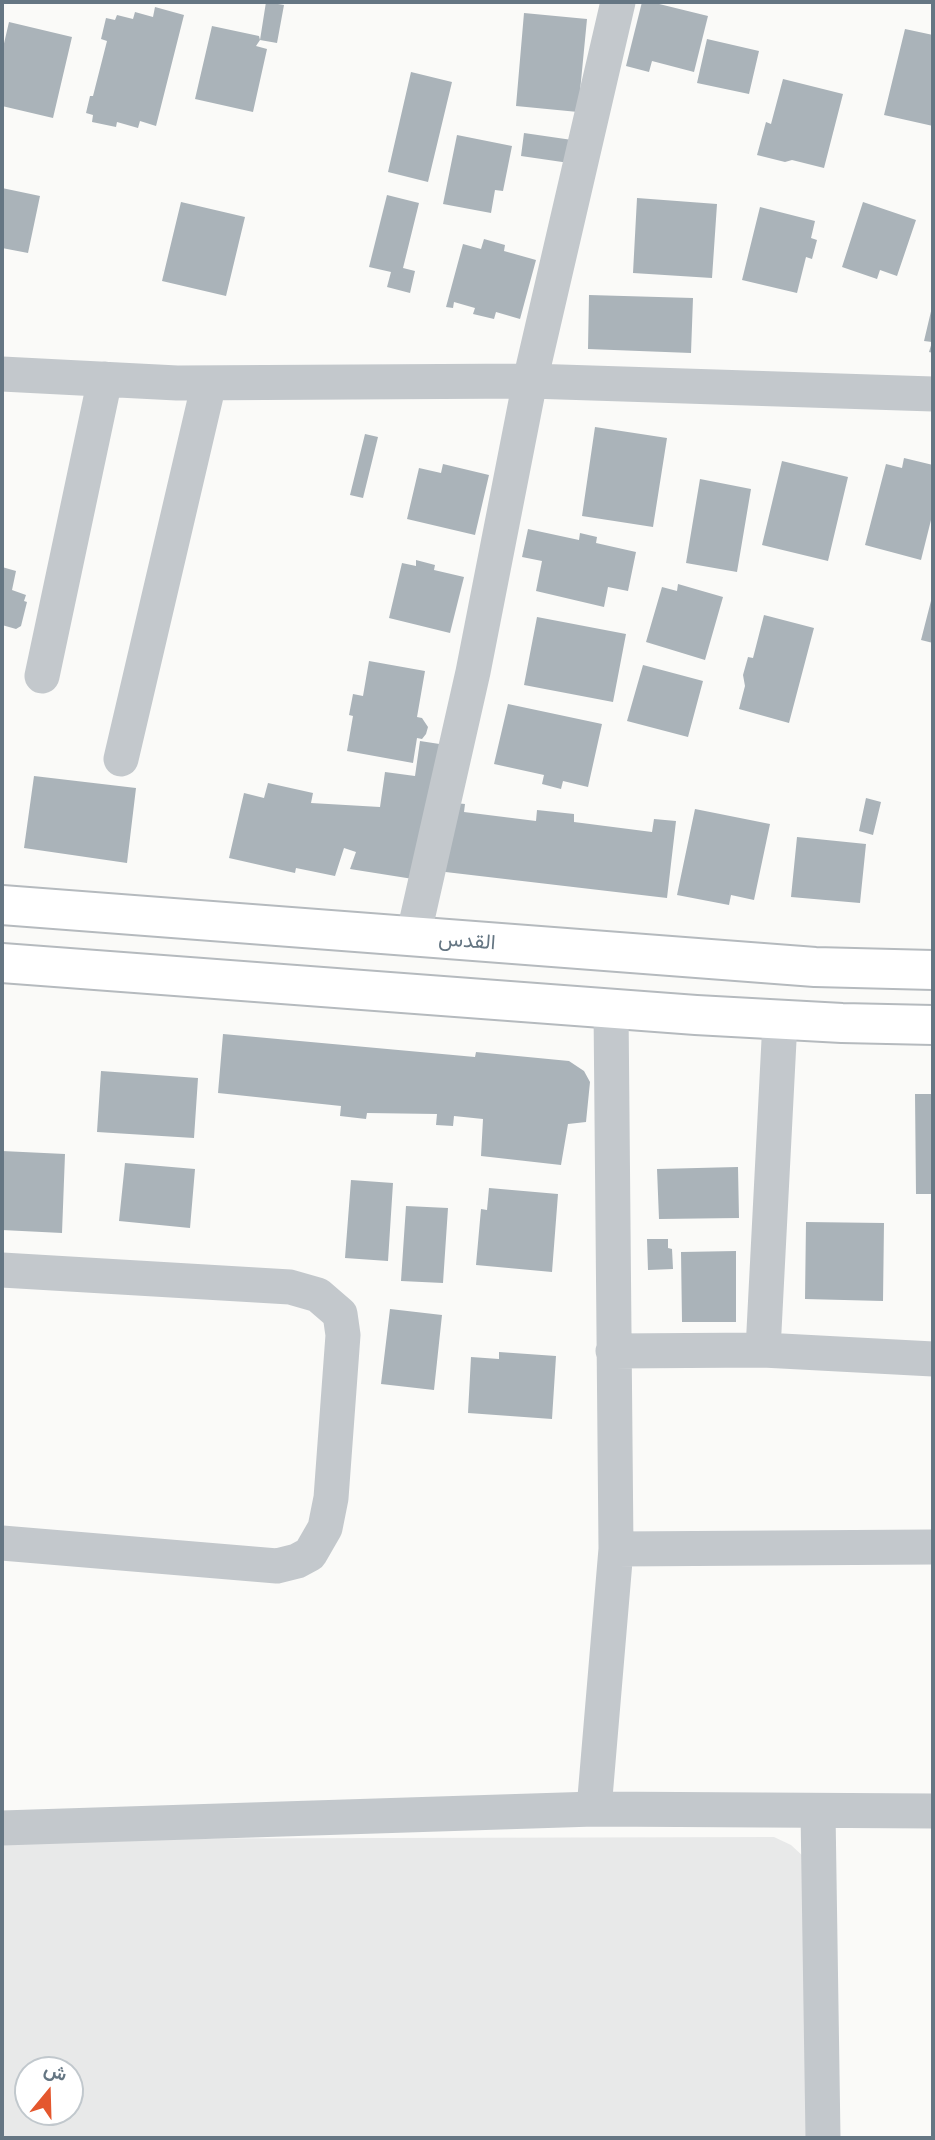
<!DOCTYPE html>
<meta charset="utf-8">
<style>
body{margin:0}
#map{position:relative;width:935px;height:2140px;overflow:hidden;background:#fafaf8;font-family:"Alegreya Sans",Vazirmatn,sans-serif}
canvas{display:block}
.frame{position:absolute;inset:0;border:4px solid #657683;pointer-events:none}
.north{position:absolute;left:14px;top:2056px;width:70px;height:70px;box-sizing:border-box;background:#fff;border:2px solid #c1c8cd;border-radius:50%;rotate:19deg;font-size:19px;font-weight:700;line-height:28px;text-align:center;color:#657683}
.north::after{content:'';display:block;margin:auto;width:24px;height:32px;background:#e4572e;clip-path:polygon(50% 0,100% 100%,50% 72%,0 100%)}
</style>
<div id="map">
<canvas width="935" height="2140"></canvas>
<div class="frame"></div>
<div class="north">ش</div>
</div>
<script>
const g = document.querySelector('canvas').getContext('2d');
g.lineJoin = 'round';
function paint(path, color) { g.fillStyle = color; g.fill(path, 'evenodd'); }
function stroke(path, color, width, dash) { g.strokeStyle = color; g.lineWidth = width; g.lineCap = dash ? 'butt' : 'round'; g.setLineDash(dash || []); g.stroke(path); }
function write(font, color, halo, rows, align = 'center') {
  g.font = font + ' "Alegreya Sans",Vazirmatn,sans-serif'; g.lineWidth = 7; g.setLineDash([]); g.textBaseline = 'middle'; g.strokeStyle = halo; g.fillStyle = color; for (const [text, x, y, turn = 0] of rows) {
    g.save(); g.translate(x, y); g.rotate((+turn || 0) * Math.PI / 180); g.textAlign = isNaN(turn) ? turn : align; if (halo) g.strokeText(text, 0, 0); g.fillText(text, 0, 0); g.restore();
  }
}
paint(new Path2D(`
 M774,1837L791,1845L804,1857L816,2138H2V1839ZM28,2070H70V2112H28Z`), '#e8e9e9');
paint(new Path2D(`
 M266,2L284,5L277,43L260,40L256,46L267,49L253,112L195,99L212,26L259,36L260,40Z
 M642,2H651L708,16L694,72L652,61L649,72L626,66Z
 M155,7L184,15L156,126L140,121L138,128L117,122L116,127L92,122L93,115L86,113L90,96H93L107,41L101,39L106,18L115,20L117,15L133,19L135,12L153,17Z
 M524,13L587,19L578,112L516,106Z
 M9,22L72,37L53,118L2,106V52Z
 M905,29L933,35V126L884,115Z
 M707,39L759,51L749,94L697,83Z
 M411,72L452,82L428,182L388,172Z
 M783,79L843,94L824,168L792,160L785,162L757,155L766,122L771,124Z
 M524,133L579,141L576,164L521,156Z
 M457,135L512,146L503,191L495,190L491,213L443,204Z
 M2,188L40,196L28,253L2,248Z
 M387,195L419,203L403,268L415,271L410,293L387,287L391,272L369,267Z
 M637,198L717,204L712,278L633,273Z
 M181,202L245,217L226,296L162,281Z
 M863,202L916,220L897,276L880,270L877,279L842,267Z
 M760,207L815,221L811,238L817,240L812,259L806,257L797,293L742,280Z
 M484,239L505,245L504,251L536,260L520,319L496,312L494,319L473,314L475,308L454,302L453,308L446,307L463,244L481,249Z
 M589,295L693,298L691,353L588,349Z
 M932,307H933V353L929,352L932,342L924,341Z
 M595,427L667,438L653,527L582,516Z
 M365,434L378,437L363,498L350,495Z
 M904,458L933,465V512L921,560L865,545L886,464L902,468Z
 M782,461L848,477L828,561L762,545Z
 M443,464L489,475L475,535L407,519L419,468L441,473Z
 M700,479L751,489L737,572L686,563Z
 M528,529L579,540L580,533L597,537L596,543L636,552L628,591L608,587L604,607L536,591L542,561L522,557Z
 M416,560L435,565L434,570L464,577L450,633L389,618L402,563L416,566Z
 M2,567L16,571L12,590L26,595L24,601L27,602L21,626L16,629L2,625Z
 M678,584L723,597L705,660L646,642L662,587L677,591Z
 M932,597H933V643L921,640Z
 M764,615L814,628L789,723L739,709L745,686L743,675L748,657L753,658Z
 M537,617L626,634L613,702L524,685Z
 M369,661L425,671L417,717L422,718L428,727L426,734L422,739L417,738L413,763L347,751L353,716L349,715L353,694L363,696Z
 M643,665L703,681L688,737L627,721Z
 M508,704L602,724L588,787L563,781L561,789L542,784L544,775L494,764Z
 M420,741L446,745L413,879L350,869L356,852L344,848L335,876L296,868L295,873L229,858L244,793L264,798L268,783L313,793L311,803L380,807L385,772L415,776Z
 M34,776L136,788L127,863L24,848Z
 M866,798L881,802L873,835L859,831Z
 M445,802L465,804L464,812L536,821L537,810L574,814V822L652,832L654,819L676,821L667,898L437,871Z
 M695,809L770,824L754,900L731,895L729,905L677,895Z
 M797,837L866,844L860,903L791,897Z
 M223,1034L475,1057L476,1052L569,1061L584,1071L590,1082L586,1122L568,1124L561,1165L481,1156L483,1119L454,1116L453,1126L436,1125L437,1114L367,1113L366,1119L340,1116L341,1106L218,1093Z
 M101,1071L198,1078L194,1138L97,1132Z
 M915,1094H933V1194H916Z
 M2,1151L65,1154L62,1233L2,1230Z
 M125,1163L195,1169L190,1228L119,1221Z
 M738,1167L739,1218L659,1219L657,1169Z
 M351,1180L393,1183L388,1261L345,1258Z
 M489,1188L558,1194L552,1272L476,1265L481,1209L487,1210Z
 M406,1206L448,1208L443,1283L401,1281Z
 M806,1222L884,1223L883,1301L805,1299Z
 M647,1239H668V1248L672,1249L673,1269L648,1270Z
 M736,1251V1322H682L681,1252Z
 M390,1309L442,1315L434,1390L381,1384Z
 M499,1352L556,1356L552,1419L468,1413L471,1357L499,1359Z`), '#aab3b9');
const major = new Path2D(`
 M2,905L815,967L933,970
 M2,963L696,1015L842,1023L933,1025`);
stroke(major, '#b5babe', 42);
stroke(new Path2D(`
 M2,374L177,383L530,381L933,394
 M42,676L105,379
 M121,759L209,383
 M413,937L473,672L530,381L618,2
 M2,1270L290,1287L318,1295L340,1314L343,1335L331,1498L325,1528L310,1554L297,1561L277,1566L2,1543
 M763,1350L780,1021
 M613,1351L763,1350L933,1359
 M616,1549L933,1547
 M594,1809L616,1549L611,1008
 M818,1811L823,2138
 M2,1828L594,1809L933,1811`), '#c3c8cc', 35);
stroke(major, '#fff', 38);
write('21px', '#657683', '#fff', [
 ["القدس",467,941,4]
]);
</script>
